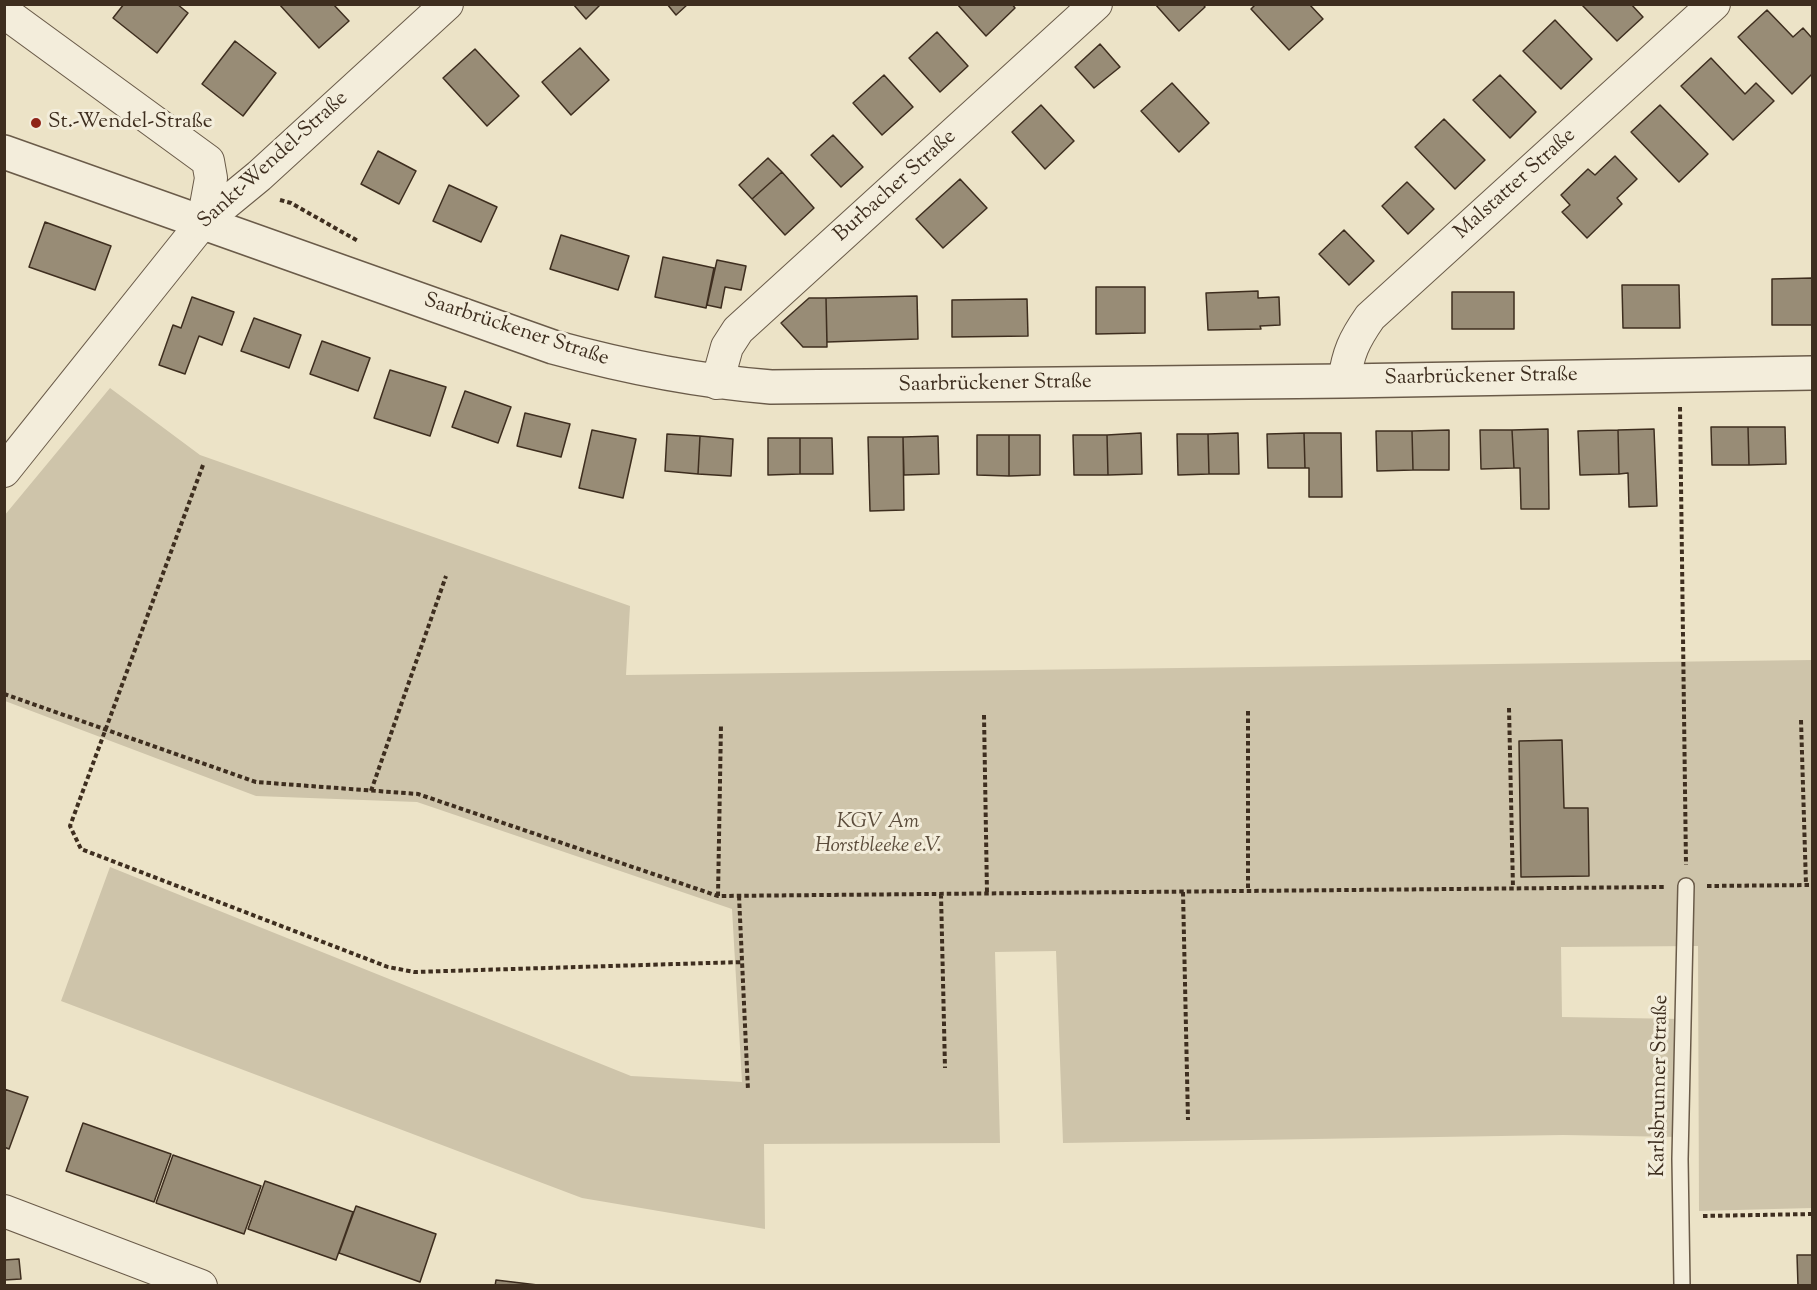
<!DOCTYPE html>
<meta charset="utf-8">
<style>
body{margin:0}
#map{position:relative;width:1817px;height:1290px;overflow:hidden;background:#ece3c7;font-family:"Sorts Mill Goudy",serif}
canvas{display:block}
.frame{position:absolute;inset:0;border:6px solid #3e2e1f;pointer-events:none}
</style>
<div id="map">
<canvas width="1817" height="1290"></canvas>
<div class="frame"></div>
</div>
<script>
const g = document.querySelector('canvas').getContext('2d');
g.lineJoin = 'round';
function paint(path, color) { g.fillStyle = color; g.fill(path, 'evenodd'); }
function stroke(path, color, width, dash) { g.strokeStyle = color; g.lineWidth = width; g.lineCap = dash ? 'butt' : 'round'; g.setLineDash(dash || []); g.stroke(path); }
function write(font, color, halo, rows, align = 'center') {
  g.font = font + ' "Sorts Mill Goudy",serif'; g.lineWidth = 6; g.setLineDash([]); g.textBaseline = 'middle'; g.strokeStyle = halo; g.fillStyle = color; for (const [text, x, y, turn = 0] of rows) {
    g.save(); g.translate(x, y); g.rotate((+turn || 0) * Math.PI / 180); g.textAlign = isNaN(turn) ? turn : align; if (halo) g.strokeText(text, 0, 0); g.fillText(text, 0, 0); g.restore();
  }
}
paint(new Path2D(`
 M110,388L200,455L630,606L626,675L1812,660V1208L1699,1211L1698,946L1561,947L1562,1017L1683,1019L1681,1137L1563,1135L1063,1143L1056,951L995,952L1000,1143L764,1144L765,1229L582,1198L61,1001L110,867L631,1076L742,1082L732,909L417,802L256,796L5,701L4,516Z`), '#cec4aa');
const building = new Path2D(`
 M124,4H177L188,13L157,53L113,18Z
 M279,4H333L349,21L319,48Z
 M573,4H601L586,19Z
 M667,4H688L676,15Z
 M957,4H1012L1015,8L986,36Z
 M1155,4H1203L1205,7L1179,31Z
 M1256,4H1309L1323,19L1289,50L1251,9Z
 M1581,4H1631L1643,17L1617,41Z
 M1767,10L1793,37L1803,28L1812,38V74L1792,94L1738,37Z
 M1555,20L1592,59L1561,89L1523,51Z
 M937,32L968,66L940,92L909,58Z
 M235,41L276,73L243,116L202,84Z
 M1100,44L1120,67L1094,88L1075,67Z
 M580,48L609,80L571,115L542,82Z
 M475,49L519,96L487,126L443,78Z
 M1711,58L1745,94L1756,83L1774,101L1733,140L1681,86Z
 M884,75L913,107L882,135L853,103Z
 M1500,75L1536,112L1510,138L1473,100Z
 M1172,83L1209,123L1179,152L1141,111Z
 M1041,105L1074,141L1045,169L1012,132Z
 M1660,105L1708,154L1679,182L1631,132Z
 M1444,119L1485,160L1455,189L1415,147Z
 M833,135L863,167L841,187L811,155Z
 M378,151L416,171L399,204L361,184Z
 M1615,156L1637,179L1617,198L1622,204L1587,238L1562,212L1570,205L1561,195L1588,169L1595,175Z
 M768,158L782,172L752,199L739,185Z
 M782,172L814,208L785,235L752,199Z
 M960,179L987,208L943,248L916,219Z
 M1407,182L1434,209L1408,234L1382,206Z
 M449,185L497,207L481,242L433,221Z
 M45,222L111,246L95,290L29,267Z
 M1344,230L1374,261L1349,285L1319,254Z
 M561,235L629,256L618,290L550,269Z
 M663,257L714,268L706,308L655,297Z
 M717,260L746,266L741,290L725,287L721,308L707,305Z
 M1812,278V325H1772V279Z
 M1622,285H1679L1680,328H1623Z
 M1096,287H1145V333L1096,334Z
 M1258,291V298L1279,297L1280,325L1260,326L1261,329L1208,330L1206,293Z
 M1452,292H1514V329H1452Z
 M917,296L918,339L827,342L826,298Z
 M192,297L234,312L222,345L199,336L185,374L159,365L173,325L181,328Z
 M809,298H826L827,347H803L781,323Z
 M1027,299L1028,336L952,337V300Z
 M254,318L301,335L289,368L241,351Z
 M322,341L370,358L358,391L310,374Z
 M390,370L446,387L430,436L374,418Z
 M465,391L511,407L498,443L452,427Z
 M525,413L570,424L561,457L517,446Z
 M1711,427H1748L1749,465H1712Z
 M1748,427H1785L1786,464L1749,465Z
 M1548,429L1549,509H1521L1520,468H1514L1512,430Z
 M1654,429L1657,506L1629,507L1628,473L1619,474L1618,430Z
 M592,430L636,439L623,498L579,488Z
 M1449,430V470H1413L1412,431Z
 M1480,430H1512L1514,468L1481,469Z
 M1618,430L1619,474L1580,475L1578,431Z
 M1376,431H1412L1413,470L1377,471Z
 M1141,433L1142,474L1108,475L1107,435Z
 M1238,433L1239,474H1209L1208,434Z
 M1304,433L1305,468H1268L1267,434Z
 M1304,433H1341L1342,497H1309V468H1305Z
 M667,434L700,436L698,474L665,471Z
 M1177,434H1208L1209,474L1178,475Z
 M977,435H1009V476L977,475Z
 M1009,435H1040V475L1009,476Z
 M1073,435H1107L1108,475H1074Z
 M700,436L733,439L731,476L698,474Z
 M938,436L939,474L904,475L903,437Z
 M868,437H903L904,510L870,511Z
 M768,438H800V474L768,475Z
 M800,438H832L833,474H800Z
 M1562,740L1564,808H1588L1589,876L1521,877L1519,741Z
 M4,1089L28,1097L9,1149L4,1147Z
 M83,1123L171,1154L154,1202L66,1171Z
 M173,1155L261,1186L244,1234L156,1203Z
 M265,1181L353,1212L336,1260L248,1229Z
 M356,1206L436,1234L420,1282L339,1253Z
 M1797,1255H1812V1286H1798Z
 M19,1259L21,1279L4,1280V1260Z
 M496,1280L546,1286H495Z`);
paint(building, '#988c76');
stroke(building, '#3e2e1f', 1.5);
const service = new Path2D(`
 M1682,1286L1680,1159L1686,886`);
const minor = new Path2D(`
 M4,12L208,161L211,178L203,222
 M1344,381C1348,353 1354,340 1370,317L1714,4
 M717,383L727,347L738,330L1096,4
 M4,471L203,222L259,176L447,4
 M4,1211L201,1286`);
const tertiary = new Path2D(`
 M4,152L553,347C626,367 696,381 771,387L1344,381L1812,373`);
stroke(service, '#6a5b49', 18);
stroke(minor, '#6a5b49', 34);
stroke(tertiary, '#6a5b49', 36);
stroke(new Path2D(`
 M280,200L291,203L358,241
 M1680,407L1686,865
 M203,465L70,826L81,849L388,967L414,972L742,962
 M4,694L256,782L418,794L718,896L1664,887
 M1509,708L1513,888
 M1248,711V891
 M984,715L987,893
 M1801,720L1806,885
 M371,791L446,576
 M1707,886L1812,885
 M1183,892L1188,1120
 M941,894L945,1068
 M718,896L721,724
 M739,896L748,1090
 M1703,1216L1812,1214`), '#3e2e1f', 4, [4.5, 3]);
stroke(service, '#f3eddb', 15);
stroke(minor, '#f3eddb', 32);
stroke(tertiary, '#f3eddb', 33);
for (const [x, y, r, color] of [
 [36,123,6,"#8f2418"]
]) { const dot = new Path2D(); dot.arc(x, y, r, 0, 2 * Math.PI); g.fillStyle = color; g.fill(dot); stroke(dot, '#f3eddb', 2); }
write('21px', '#3e2e1f', '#f3eddb', [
 ["St.-Wendel-Straße",48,123]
], 'left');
write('21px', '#3e2e1f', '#f3eddb', [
 ["Sankt-Wendel-Straße",274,161,-42],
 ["Malstatter Straße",1516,185,-42],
 ["Burbacher Straße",896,187,-42],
 ["Saarbrückener Straße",516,331,18],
 ["Saarbrückener Straße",1481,378,-1],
 ["Saarbrückener Straße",995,385,-1],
 ["Karlsbrunner Straße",1661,1086,-89]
]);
write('italic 21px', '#5b4c3b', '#f3eddb', [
 ["KGV Am",878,823],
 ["Horstbleeke e.V.",878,847]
]);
</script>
